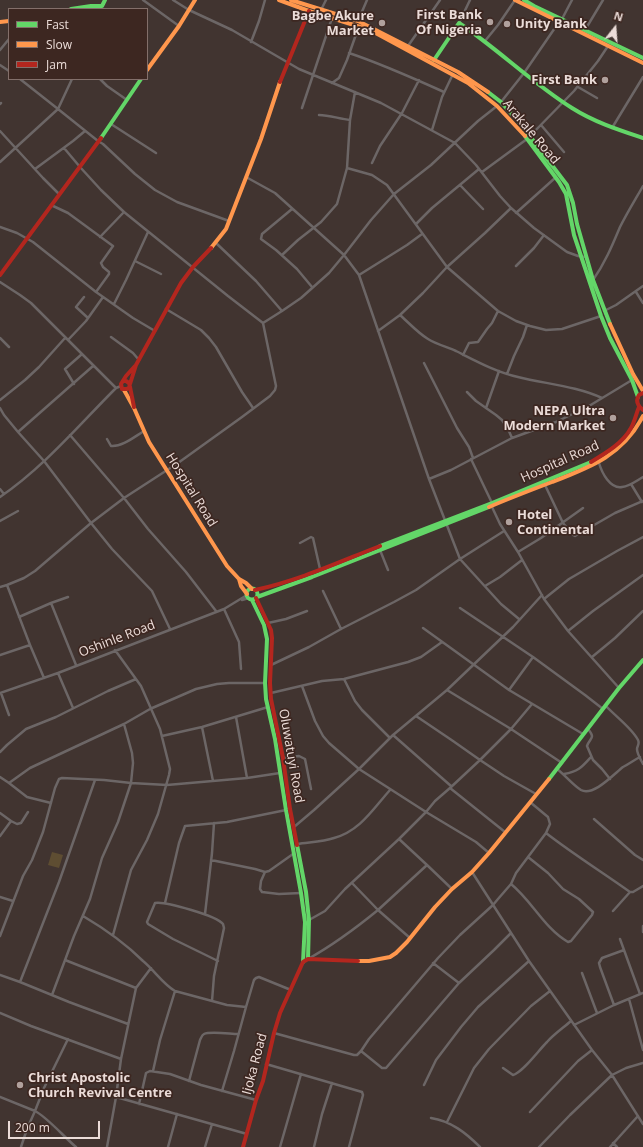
<!DOCTYPE html>
<style>
body{margin:0}
#map{position:relative;width:643px;height:1147px;overflow:hidden;background:#413430;font-family:"Open Sans",sans-serif}
canvas{display:block}
.legend{position:absolute;left:8px;top:8px;width:140px;height:72px;box-sizing:border-box;background:#3d2721;border:1px solid #836f6a;margin:0;padding:5px 7px;list-style:none;font-size:12px;color:#ebdcd8}
.legend li{display:flex;align-items:center;gap:8px;height:20px}
.legend b{width:20px;border:1px solid #836f6a}
.north{position:absolute;left:595px;top:8px;width:40px;height:40px;-webkit-text-stroke:3px #3d2721;paint-order:stroke;rotate:17deg;font-size:11px;font-weight:700;line-height:16px;text-align:center;color:#ebdcd8}
.north::after{content:'';display:block;margin:auto;width:14px;height:18px;background:#ebdcd8;clip-path:polygon(50% 0,100% 100%,50% 72%,0 100%)}
.scale{position:absolute;left:8px;top:1121px;width:92px;height:18px;box-sizing:border-box;border:2px solid #ebdcd8;border-top:0;padding-left:5px;font-size:12px;line-height:14px;white-space:nowrap;color:#ebdcd8;-webkit-text-stroke:3px #3d2721;paint-order:stroke}
</style>
<div id="map">
<canvas width="643" height="1147"></canvas>
<ul class="legend">
<li><b style="height:5px;background:#63d668"></b>Fast</li>
<li><b style="height:5px;background:#ff974d"></b>Slow</li>
<li><b style="height:5px;background:#b3261e"></b>Jam</li>
</ul>
<div class="north">N</div>
<div class="scale">200 m</div>
</div>
<script>
const g = document.querySelector('canvas').getContext('2d');
g.lineJoin = 'round';
function paint(path, color) { g.fillStyle = color; g.fill(path, 'evenodd'); }
function stroke(path, color, width, dash) { g.strokeStyle = color; g.lineWidth = width; g.lineCap = dash ? 'butt' : 'round'; g.setLineDash(dash || []); g.stroke(path); }
function write(font, color, halo, rows, align = 'center') {
  g.font = font + ' "Open Sans",sans-serif'; g.lineWidth = 3.5; g.setLineDash([]); g.textBaseline = 'middle'; g.strokeStyle = halo; g.fillStyle = color; for (const [text, x, y, turn = 0] of rows) {
    g.save(); g.translate(x, y); g.rotate((+turn || 0) * Math.PI / 180); g.textAlign = isNaN(turn) ? turn : align; if (halo) g.strokeText(text, 0, 0); g.fillText(text, 0, 0); g.restore();
  }
}
paint(new Path2D(`
 M52,852L63,855L59,868L48,865Z`), '#5e4d32');
stroke(new Path2D(`
 M143,0L179,26
 M173,0L189,10L232,30L299,69L381,103L455,143L476,165L500,196L511,208L534,228L567,252L578,256L586,257
 M321,10L326,0
 M562,19L572,0
 M358,21L367,0
 M459,23L470,0
 M585,30L603,0
 M485,41L498,25L515,0
 M251,42L259,21L265,0
 M408,46L440,0
 M0,50L9,39
 M349,53C382,64 413,78 444,92
 M0,65L9,71
 M20,79L58,109L72,79
 M100,79L107,86L127,100
 M332,83L339,78L347,60L359,26
 M578,87L597,98
 M501,102L524,73L559,22
 M0,104L1,103
 M302,108L332,18
 M319,115C329,115 340,119 350,120
 M111,124L156,153
 M541,125L564,152
 M612,128L643,77
 M432,130L442,97L453,74
 M0,131L43,178L59,194
 M530,136L574,91L598,61L608,46
 M64,148L80,167L101,190L124,212L228,296L263,323L276,386L275,390L270,396L242,417L178,463L124,498L70,435
 M0,162L58,109L98,141L103,144L135,174L155,190L177,202L229,221
 M372,163L380,146L402,113L419,80
 M347,168L372,175L387,185L447,267L498,311L516,321L530,326L546,330L562,329L601,316
 M35,169L73,141L85,131
 M482,172L527,139
 M246,177L275,193L344,255L359,275L429,479L460,559L504,531
 M460,185L483,209
 M51,205L68,213L113,246L101,263L103,267L109,272V274L96,292
 M292,209L262,234L261,239L276,250L297,269L312,287
 M516,213L555,178
 M416,224L432,208L479,169
 M0,227L17,233L33,242L96,292L133,318L155,331
 M100,237L124,212
 M216,243L256,281L282,311
 M282,255L298,240L321,222L337,204L347,168L350,120L355,92
 M135,261L161,274
 M516,266L534,248L544,235
 M359,275L407,245L422,234
 M593,280C605,263 612,246 620,227C627,213 635,200 643,186
 M0,282L20,295L31,303L116,388
 M636,292L643,303
 M84,297L76,307L88,318
 M114,304L126,280L148,232
 M166,309L201,330L209,338L216,347L242,392L253,408
 M604,311L616,305L643,286
 M400,315C409,323 418,333 428,339C436,344 447,347 456,351C476,361 496,372 518,377C546,384 576,386 602,398
 M263,323L282,311L301,298L329,273L344,255L371,220L394,194L431,165L478,121L497,106
 M378,331L400,315L423,293L447,267L485,233L511,208
 M111,337L133,353L139,360
 M0,338L9,347
 M68,340L86,321L103,297
 M463,355L469,343L478,342L487,329L492,323L498,311
 M424,363L457,428L469,447L473,458
 M507,374L514,356L523,337L527,325
 M74,384L65,369L82,354
 M467,392L476,401L496,415L502,420L508,429L512,438
 M0,400L25,380L39,367L65,338
 M0,408L4,415L18,432L93,366
 M486,408L499,371
 M18,432L44,461L91,523L124,498L148,529L186,572L216,611
 M107,439L111,446C122,447 134,437 144,431
 M471,459L492,503
 M599,463C602,473 610,489 622,487C630,486 636,481 643,477
 M429,479L451,470L512,438L556,422L589,406L632,380
 M631,484L642,502
 M545,485L563,523L573,535L575,536L615,513L643,501
 M0,489L4,494
 M0,497C44,467 78,426 116,388L121,386
 M492,507L500,524L518,552L544,599L568,631L619,688
 M0,521L18,511
 M300,543L311,537L313,538L320,569
 M380,550L388,570
 M518,552L541,538L583,508
 M7,585L24,578L35,571L91,523L112,549L152,591L170,629
 M485,586L500,577L522,560
 M0,587L7,585L30,645L44,678
 M323,591L341,629
 M544,599L569,579L617,551L643,537
 M242,600L249,598
 M51,603L68,597
 M460,608L533,657L509,690
 M224,609L239,642L241,669
 M19,617L51,603L76,665
 M268,623L286,619L307,611
 M423,628L509,690L583,734
 M568,631L593,611L643,575
 M0,655L30,645
 M533,657L585,695L603,709
 M592,657L615,638L643,611
 M271,665L309,647L341,629L394,602L416,590L460,559L501,604L519,619
 M58,673L73,708
 M344,679L355,701L362,710L390,738
 M302,686L315,721L323,736L329,743L359,769L426,812L435,801L450,788
 M447,690L511,729L480,760L450,788L505,832
 M0,693L58,673L224,609L247,595
 M1,693L9,715
 M271,693L322,681L344,679L408,662L421,657L442,642
 M532,704L511,729L562,763
 M605,705C615,716 632,728 638,740C640,744 637,746 637,749C637,754 641,760 643,764
 M416,716L453,741L480,760L504,776L536,794
 M236,717L247,778
 M202,727L213,781
 M588,729C596,739 590,737 587,746L593,760L602,769L610,779
 M393,735L451,786
 M162,736L202,727L268,707
 M0,752L7,745L26,729L56,717L108,691L136,679
 M283,758L299,756L305,759L311,789
 M557,769C565,775 573,785 581,790C593,797 614,774 623,767C629,764 634,760 640,757
 M564,774C578,772 582,767 591,757
 M0,777L9,783L30,768L124,724L150,709L196,689L217,684L229,683H265
 M9,783L27,797L51,803
 M0,813L11,821
 M594,819L635,855L643,860
 M294,827L314,810L359,769L393,735L447,690L513,627L542,595
 M546,833C573,854 602,872 630,892L613,911
 M0,836L11,821L17,824L21,823L28,812
 M399,839L427,865L378,910L410,938
 M297,844C309,842 322,842 334,838C360,831 373,809 390,790
 M293,854L269,871L265,872L261,881L260,889L262,892L279,894L301,893
 M211,860L255,869L265,872
 M427,865L452,889
 M472,872L529,961L592,1050L612,1075L643,1124
 M511,884C532,901 544,928 568,942L571,941L592,915L593,912L579,899L563,889L548,873L528,857
 M630,892H633L643,886
 M0,897L13,901
 M165,903L179,843L185,826L227,822L286,810
 M205,914L212,853L214,823
 M83,916C105,929 125,943 143,961C154,970 163,984 175,991L227,1005L246,1007L254,980L256,978L259,977L291,990
 M309,920L325,911L345,889L399,839L426,812L476,842L489,853
 M643,926V932
 M113,935L131,870L147,840L158,814L169,775L170,769L160,729L141,686L115,650
 M0,936L23,876L32,860L43,832L55,788L59,779L62,778L104,780L131,783L167,785L247,778L280,773
 M620,939L640,994
 M308,959C333,945 356,928 378,910L352,883
 M65,960L136,988
 M433,963L459,983
 M582,973L597,1013
 M0,975L20,982L69,1002L128,1024
 M20,982L59,882L95,780
 M52,995L74,936L90,899L102,858L118,822L131,783L133,763L132,753L124,724
 M629,999L643,1050
 M212,1001L214,976L224,928L223,924C217,916 165,901 155,903L147,922L148,924L173,939L218,961
 M614,1005L600,967L599,963L602,958L624,950
 M0,1013L31,1026L121,1059
 M574,1025L614,1005L643,993
 M274,1033L354,1055H357L361,1051L369,1039L438,958L460,935L493,905L498,899L511,884L516,873L546,833L550,824L548,817L530,802
 M68,1039L44,1088L35,1111C47,1117 64,1137 76,1147
 M361,1051L382,1068H386L459,983L494,950L511,933
 M266,1064L362,1092L363,1095L349,1147
 M503,1068L513,1075C523,1072 538,1051 547,1042C554,1034 563,1028 571,1021
 M153,1071L160,1040L175,991
 M189,1081L200,1040C201,1038 202,1035 204,1034C210,1031 231,1034 238,1034
 M424,1085L436,1060L461,1027L478,1007L529,961
 M222,1091L234,1051L246,1007
 M0,1097L35,1111L27,1129L21,1147
 M116,1097L247,1134
 M139,1104L146,1073L150,1071L170,1074L201,1085L256,1100
 M530,1112L578,1061L592,1050
 M431,1118C451,1121 466,1133 480,1147
 M447,1122L474,1068L489,1049L531,1006L550,991
 M613,1143L617,1147
 M107,1147L116,1097L121,1059L136,988L151,968
 M168,1147L177,1114
 M205,1147L212,1124
 M280,1147L301,1074
 M314,1147L322,1114L332,1083
 M539,1147L570,1115L612,1075L626,1068L643,1063
 M610,1147L638,1116`), '#6c6666', 2.5);
stroke(new Path2D(`
 M524,0L534,6L643,58
 M71,9L91,6H102L105,0
 M434,60L459,23C498,49 532,83 572,108C594,122 619,130 643,138
 M488,92L501,102L519,122L567,185L573,203L577,224L593,280L610,324
 M525,136L559,182L566,194L574,235L601,316L610,338L632,380L638,397
 M101,138L141,79
 M380,546L492,503L591,462
 M246.5 594a5.5 5.5 0 1 1 11 0a5.5 5.5 0 1 1-11 0Z
 M257,597L312,577L489,507
 M252,600L264,625L267,639L265,683L266,699L275,739L286,810L301,893L305,922L303,962
 M549,779L619,688L643,660
 M297,845L306,892L309,920L308,959`), '#63d668', 4);
stroke(new Path2D(`
 M279,0L309,11L370,30L468,83L497,106L525,136
 M291,0L358,21L458,72L488,92
 M515,0L643,63
 M0,22L9,21
 M147,70L179,26L195,0
 M211,248L226,229L261,139L280,82
 M610,324L633,374L643,391
 M124,390L134,408L149,442L227,566L239,579L246,583L252,589
 M489,507C510,498 531,490 552,482C591,467 623,455 643,416
 M239,579L241,586L247,594
 M358,961H369L390,957L396,953L407,942L435,907L452,889L472,872L489,853L549,779`), '#ff974d', 4);
stroke(new Path2D(`
 M280,82L309,11
 M0,275L101,138
 M123,381H126L129,383L130,387L127,389H122L121,384L126,376L135,366
 M130,384L136,365L181,283L193,267L211,248
 M130,387L134,407
 M643,393L639,395C635,401 638,406 643,410
 M591,462C606,453 623,443 631,428C635,421 636,414 639,407
 M255,590C298,581 339,562 380,546
 M256,598L271,630L272,638L270,683L271,699L283,758L290,809L297,845
 M243,1147L256,1100L263,1081L274,1033L280,1013L303,962L308,959L358,961`), '#b3261e', 4);
for (const [x, y, r, color] of [
 [490,22,4,"#b0a19d"],
 [382,23,4,"#b0a19d"],
 [507,24,4,"#b0a19d"],
 [605,80,4,"#b0a19d"],
 [613,418,4,"#b0a19d"],
 [509,522,4,"#b0a19d"],
 [20,1085,4,"#b0a19d"]
]) { const dot = new Path2D(); dot.arc(x, y, r, 0, 2 * Math.PI); g.fillStyle = color; g.fill(dot); stroke(dot, '#3d2721', 1.5); }
write('bold 13px', '#ebdcd8', '#3d2721', [
 ["First Bank",482,15],
 ["Of Nigeria",482,30],
 ["Bagbe Akure",374,16],
 ["Market",374,31],
 ["Unity Bank",515,24,"left"],
 ["First Bank",597,80],
 ["NEPA Ultra",605,411],
 ["Modern Market",605,426],
 ["Hotel",517,515,"left"],
 ["Continental",517,530,"left"],
 ["Christ Apostolic",28,1078,"left"],
 ["Church Revival Centre",28,1093,"left"]
], 'right');
write('13px', '#ebdcd8', '#3d2721', [
 ["Arakale Road",531,132,50],
 ["Hospital Road",560,462,-24],
 ["Hospital Road",191,490,58],
 ["Oshinle Road",117,639,-21],
 ["Oluwatuyi Road",291,756,80],
 ["Ijoka Road",255,1064,-75]
]);
</script>
